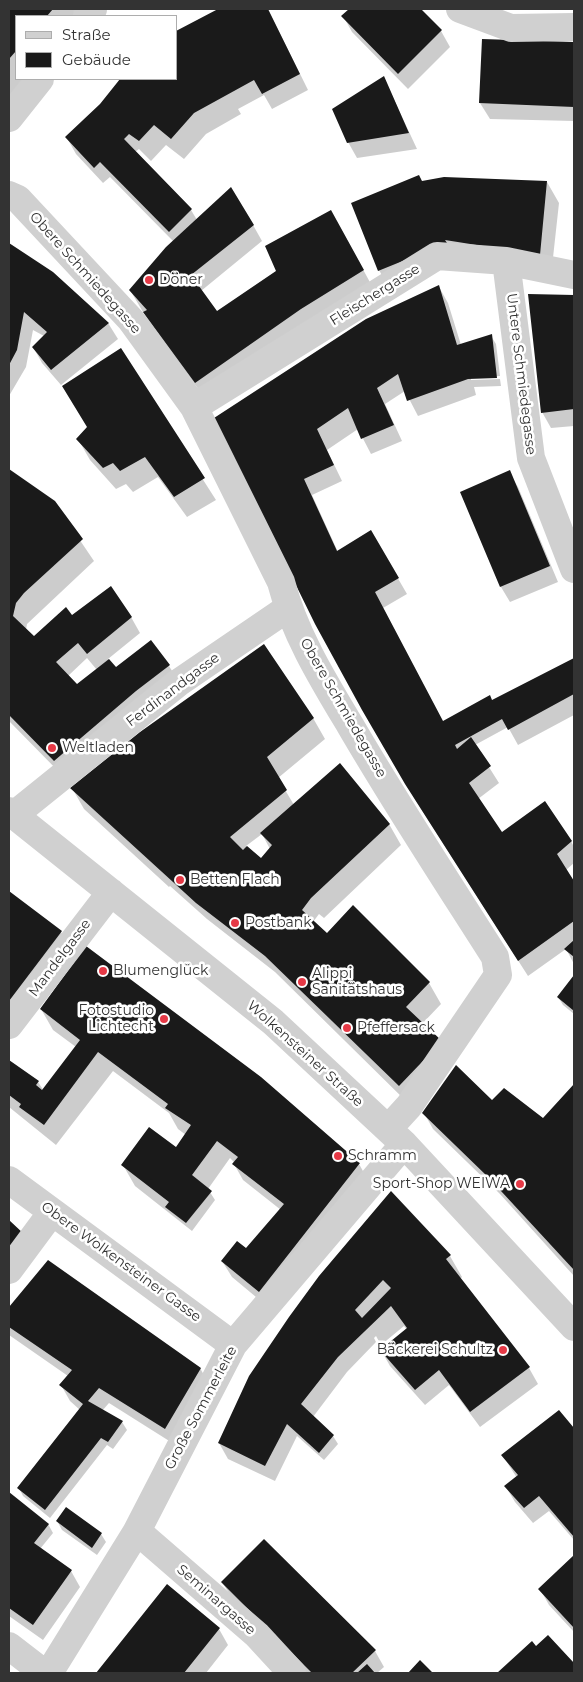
<!DOCTYPE html>
<meta charset="utf-8">
<style>
body{margin:0}
#map{position:relative;width:583px;height:1682px;overflow:hidden;background:#fff;font-family:Montserrat,sans-serif}
canvas{display:block}
.frame{position:absolute;inset:0;border:10px solid #333;pointer-events:none}
.legend{position:absolute;left:15px;top:15px;width:162px;height:65px;box-sizing:border-box;background:#fff;border:1px solid #adadad;margin:0;padding:6px 9px;list-style:none;font-size:15px;color:#333}
.legend li{display:flex;align-items:center;gap:10px;height:25px}
.legend b{width:25px;border:1px solid #adadad}
</style>
<div id="map">
<canvas width="583" height="1682"></canvas>
<div class="frame"></div>
<ul class="legend">
<li><b style="height:6px;background:#d0d0d0"></b>Straße</li>
<li><b style="height:14px;background:#1a1a1a"></b>Gebäude</li>
</ul>
</div>
<script>
const g = document.querySelector('canvas').getContext('2d');
g.lineJoin = 'round';
function paint(path, color) { g.fillStyle = color; g.fill(path, 'evenodd'); }
function stroke(path, color, width, dash) { g.strokeStyle = color; g.lineWidth = width; g.lineCap = dash ? 'butt' : 'round'; g.setLineDash(dash || []); g.stroke(path); }
function write(font, color, halo, rows, align = 'center') {
  g.font = font + ' Montserrat,sans-serif'; g.lineWidth = 5; g.setLineDash([]); g.textBaseline = 'middle'; g.strokeStyle = halo; g.fillStyle = color; for (const [text, x, y, turn = 0] of rows) {
    g.save(); g.translate(x, y); g.rotate((+turn || 0) * Math.PI / 180); g.textAlign = isNaN(turn) ? turn : align; if (halo) g.strokeText(text, 0, 0); g.fillText(text, 0, 0); g.restore();
  }
}
paint(new Path2D(`
 M9,9H89L82,16H16V79H27L9,99Z
 M221,9H268L308,90L272,109L264,95L238,109L241,114L206,134L184,159L166,145L151,161L139,149L135,152L191,210L197,220L253,225L262,241L201,291L217,312L340,227L372,286L205,398L153,329L130,290L173,241L110,177L103,183L76,154L67,138L100,106L122,79H176L195,22Z
 M350,9H419L441,31L450,47L408,89L352,32L343,16Z
 M574,43V121L490,119L480,103L557,44Z
 M384,78L417,149L357,158L348,142Z
 M422,182H547L559,203L551,276L459,261L388,286L379,270Z
 M9,244L52,273L108,323L118,339L61,385L42,363L33,347L44,336L33,330L26,367L9,396Z
 M439,287L448,303L461,345L491,336L496,344L500,376L471,378V380L500,379L501,386L474,387L476,395L418,416L405,391L385,404L402,441L371,454L358,429L327,450L342,481L312,495L338,552L371,532L407,594L383,608L442,722L492,702L574,660V715L518,745L508,727L475,745L499,783L478,799L501,834L571,841L574,847V863L566,870L574,884V964L566,949L528,976L416,801L216,419Z
 M529,295L574,296V426L551,428L542,412Z
 M120,350L216,500L187,517L158,477L133,492L126,484L116,489L90,460L78,439L88,427Z
 M9,470L54,502L94,561L27,624L26,630L34,638L72,617H131L140,633L108,659L120,673L169,666L174,674L63,776L9,721ZM87,658L97,670L77,686L68,676Z
 M509,472L518,487L558,582L510,602L501,587Z
 M313,718L325,739L278,778L294,805L389,824L401,845L324,918L319,914L313,922L327,935L429,983L441,1004L422,1024L441,1042L411,1106L275,972L207,919L170,886L169,887L84,809L72,788ZM262,834L270,849L262,859L246,846Z
 M9,893L61,932L70,948L9,1026Z
 M574,977V1014L563,1005L558,997Z
 M41,1009L260,1078L359,1164L368,1180L268,1307L232,1277L222,1261L246,1250L281,1210L243,1180L234,1164L235,1163L230,1158L208,1189L215,1200L192,1231L135,1186L123,1165L177,1148L186,1135L178,1129L169,1113L113,1071L56,1145L9,1107V1061L38,1082L44,1091L76,1047L53,1030Z
 M574,1085V1276L500,1194L433,1129L424,1113L492,1102L543,1120Z
 M450,1256L462,1277L460,1279L529,1368L538,1384L480,1427L449,1385L425,1405L390,1366L381,1350L407,1330L404,1326L381,1345L376,1336L374,1338L376,1342L347,1372L313,1417L333,1436L338,1444L324,1460L297,1436L275,1481L228,1459L219,1443L320,1277Z
 M49,1262L200,1368L209,1384L174,1444L109,1403L102,1411L122,1422L127,1430L113,1449L107,1445L50,1518L23,1496L19,1488L80,1410L70,1401L61,1385L68,1376L9,1335V1309Z
 M559,1412L574,1429V1540L549,1511L533,1523L515,1502L506,1487L517,1478L503,1456Z
 M9,1494L48,1524L53,1533L40,1549L71,1571L80,1587L43,1640L9,1616Z
 M57,1521L101,1534L106,1542L97,1555L62,1530Z
 M574,1556V1632L549,1605L540,1589Z
 M222,1582L375,1651L384,1667L377,1673H306L232,1598Z
 M167,1585L219,1629L228,1645L206,1673H97Z
 M548,1636L574,1664V1673H499L531,1642L536,1648Z`), '#0003');
paint(new Path2D(`
 M9,9H53L47,16H16V51L9,59Z
 M218,9H268L300,74L262,94L254,80L194,113L171,139L154,125L139,141L129,134L124,139L192,209L169,232L100,162L94,168L65,137L100,104L120,79H176V31Z
 M349,9H421L442,30L398,74L341,16Z
 M482,39L574,42V107L479,103Z
 M384,76L409,133L347,143L332,109Z
 M419,175L422,181L444,177L547,181L540,255L445,240L447,243L378,271L351,203Z
 M231,187L254,225L191,275L217,311L276,271L265,246L331,210L364,270L301,309L195,383L143,312L147,310L129,290L166,247Z
 M9,243L53,272L109,323L51,370L32,347L47,332L24,312L17,350L9,365Z
 M439,285L457,345L492,334L497,378L468,379L407,401L398,374L377,388L394,425L361,439L348,408L317,429L334,465L304,479L337,551L371,530L399,578L375,592L443,721L490,695L492,700L574,658V694L508,730L502,719L455,745L457,749L471,737L491,766L469,783L502,832L545,801L572,841L557,854L574,881V921L518,961L405,784L362,710L315,624L214,418L366,319Z
 M528,294L574,295V409L541,413Z
 M121,348L205,478L174,497L145,457L120,471L113,463L103,468L76,439L87,427L62,386Z
 M9,469L55,501L83,539L24,593L16,603L13,616L34,636L66,607L72,615L111,586L132,617L87,654L78,643L56,662L77,684L109,659L116,667L151,640L170,665L136,691L54,761L9,715Z
 M510,470L550,566L500,587L460,492Z
 M264,644L314,718L267,757L287,790L230,837L243,850L247,846L261,858L272,845L260,833L340,763L390,824L311,898L302,910L327,933L353,905L430,982L406,1007L442,1041L399,1086L265,956L196,903L70,788L140,732Z
 M9,891L62,931L9,1001Z
 M574,940V957L564,949Z
 M86,946L261,1077L360,1163L259,1292L221,1261L237,1241L246,1248L284,1204L232,1164L238,1157L217,1141L192,1175L212,1191L186,1223L165,1207L169,1202L121,1165L149,1127L176,1147L191,1125L165,1108L168,1104L98,1052L44,1125L19,1107L21,1104L9,1095V1060L39,1081L36,1085L42,1090L80,1040L40,1009Z
 M574,975V1011L557,997Z
 M456,1065L492,1100L504,1088L543,1118L574,1084V1270L489,1178L422,1113Z
 M391,1191L451,1255L446,1259L530,1367L470,1412L439,1370L415,1390L380,1350L407,1328L391,1306L338,1357L301,1404L334,1435L319,1453L287,1424L265,1466L218,1443L249,1376L289,1317L319,1276ZM383,1280L391,1288L362,1318L355,1310Z
 M9,1220L24,1234L9,1251Z
 M48,1260L201,1368L165,1429L99,1388L88,1401L123,1421L108,1442L101,1438L45,1510L17,1488L83,1404L59,1385L72,1370L9,1327V1307Z
 M559,1410L574,1428V1537L539,1496L524,1508L504,1486L518,1475L501,1455Z
 M9,1492L49,1524L34,1543L72,1570L33,1625L9,1608Z
 M66,1507L102,1533L92,1548L56,1521Z
 M264,1539L376,1650L352,1673H312L221,1582Z
 M574,1555V1628L538,1589Z
 M167,1584L220,1628L184,1673H96Z
 M548,1635L574,1663V1673H497L532,1641L536,1646Z
 M420,1660L433,1673H408Z
 M367,1664L375,1673H357Z`), '#1a1a1a');
stroke(new Path2D(`
 M460,9L511,28L574,27
 M87,16L93,9
 M9,118L40,79
 M9,195L18,199L131,320L194,407L281,582C294,633 323,680 350,725C396,804 446,880 495,957L498,975L409,1106L388,1129
 M506,261L531,458L574,569
 M194,407L437,256L506,261L574,275
 M9,811L273,1022L404,1144L574,1327
 M14,815L178,683L288,608
 M9,1025L111,892
 M9,1180L233,1345
 M9,1270L52,1212
 M137,1531L257,1635L292,1673
 M9,1646L44,1673
 M49,1673L137,1531L233,1345L404,1144`), '#d0d0d0', 28);
for (const [x, y, r, color] of [
 [149,280,5,"#e63946"],
 [52,748,5,"#e63946"],
 [180,880,5,"#e63946"],
 [235,923,5,"#e63946"],
 [103,971,5,"#e63946"],
 [302,982,5,"#e63946"],
 [164,1019,5,"#e63946"],
 [347,1028,5,"#e63946"],
 [338,1156,5,"#e63946"],
 [520,1184,5,"#e63946"],
 [503,1350,5,"#e63946"]
]) { const dot = new Path2D(); dot.arc(x, y, r, 0, 2 * Math.PI); g.fillStyle = color; g.fill(dot); stroke(dot, '#fff', 2); }
write('14px', '#333', '#fff', [
 ["Obere Schmiedegasse",85,273,48],
 ["Fleischergasse",375,295,-32],
 ["Untere Schmiedegasse",521,374,83],
 ["Ferdinandgasse",173,690,-37],
 ["Obere Schmiedegasse",343,708,60],
 ["Mandelgasse",60,958,-53],
 ["Wolkensteiner Straße",305,1054,42],
 ["Obere Wolkensteiner Gasse",121,1262,36],
 ["Große Sommerleite",201,1408,-62],
 ["Seminargasse",216,1600,41]
]);
write('14px', '#333', '#fff', [
 ["Döner",159,280],
 ["Weltladen",62,748],
 ["Betten Flach",190,880],
 ["Postbank",245,923],
 ["Blumenglück",113,971],
 ["Alippi",312,974],
 ["Sanitätshaus",312,990],
 ["Fotostudio",154,1011,"right"],
 ["Lichtecht",154,1027,"right"],
 ["Pfeffersack",357,1028],
 ["Schramm",348,1156],
 ["Sport-Shop WEIWA",510,1184,"right"],
 ["Bäckerei Schultz",493,1350,"right"]
], 'left');
</script>
